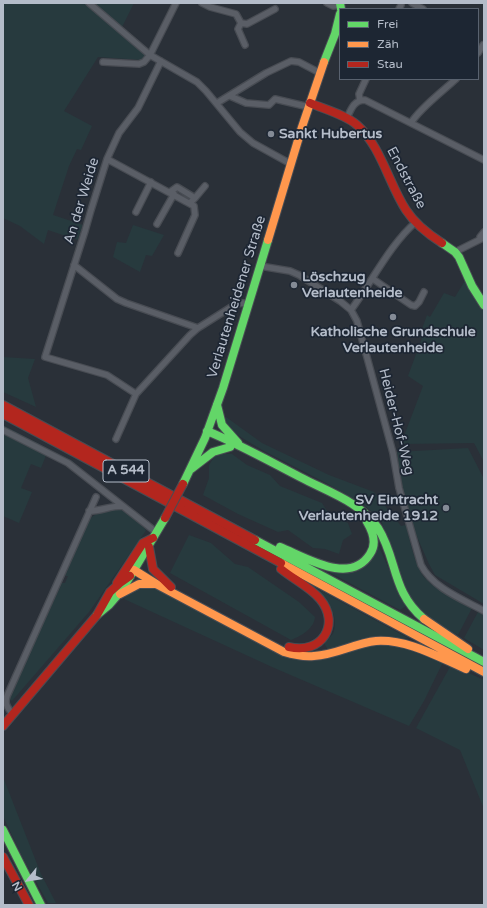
<!DOCTYPE html>
<meta charset="utf-8">
<style>
body{margin:0}
#map{position:relative;width:487px;height:908px;overflow:hidden;background:#2a3038;font-family:"Varela Round",sans-serif}
canvas{display:block}
.frame{position:absolute;inset:0;border:4px solid #b4bcc9;pointer-events:none}
.legend{position:absolute;left:339px;top:8px;width:140px;height:72px;box-sizing:border-box;background:#1d2633;border:1px solid #59626f;margin:0;padding:5px 7px;list-style:none;font-size:12px;color:#b4bcc9}
.legend li{display:flex;align-items:center;gap:8px;height:20px}
.legend b{width:20px;border:1px solid #59626f}
.north{position:absolute;left:8px;top:860px;width:40px;height:40px;-webkit-text-stroke:3px #1d2633;paint-order:stroke;rotate:240deg;font-size:11px;font-weight:700;line-height:16px;text-align:center;color:#b4bcc9}
.north::after{content:'';display:block;margin:auto;width:14px;height:18px;background:#b4bcc9;clip-path:polygon(50% 0,100% 100%,50% 72%,0 100%)}
</style>
<div id="map">
<canvas width="487" height="908"></canvas>
<div class="frame"></div>
<ul class="legend">
<li><b style="height:5px;background:#63d668"></b>Frei</li>
<li><b style="height:5px;background:#ff974d"></b>Zäh</li>
<li><b style="height:5px;background:#b3261e"></b>Stau</li>
</ul>
<div class="north">N</div>
</div>
<script>
const g = document.querySelector('canvas').getContext('2d');
g.lineJoin = 'round';
function paint(path, color) { g.fillStyle = color; g.fill(path, 'evenodd'); }
function stroke(path, color, width, dash) { g.strokeStyle = color; g.lineWidth = width; g.lineCap = dash ? 'butt' : 'round'; g.setLineDash(dash || []); g.stroke(path); }
function write(font, color, halo, rows, align = 'center') {
  g.font = font + ' "Varela Round",sans-serif'; g.lineWidth = 3.5; g.setLineDash([]); g.textBaseline = 'middle'; g.strokeStyle = halo; g.fillStyle = color; for (const [text, x, y, turn = 0] of rows) {
    g.save(); g.translate(x, y); g.rotate((+turn || 0) * Math.PI / 180); g.textAlign = isNaN(turn) ? turn : align; if (halo) g.strokeText(text, 0, 0); g.fillText(text, 0, 0); g.restore();
  }
}
paint(new Path2D(`
 M3,3H134L119,33L145,55L142,60L98,57L64,111L92,126L81,150L77,149L69,166L53,215L83,225L78,240L48,230L44,244L20,226L3,218Z
 M133,225L164,235L152,256L146,255L140,272L113,257L117,242L126,243Z
 M466,279L484,310V462L474,443L401,444L423,386L408,376L422,338L419,337L427,315L430,317L444,293L455,297Z
 M3,357L35,359L28,378L36,407L3,392Z
 M226,417L262,443L329,475L374,492L401,526L406,525C409,537 416,569 425,578C437,591 456,599 472,608L458,635L433,623L415,606L403,586L381,520L364,505L328,484L264,451L234,433L226,423Z
 M3,425L74,462L68,464L47,453L41,468L31,464L21,488L32,492L19,523L3,516Z
 M468,448L484,479V604L435,575L429,564L414,530L402,487L397,452Z
 M216,454H232L247,465L270,475L280,486L322,503L327,511L348,523L352,534L343,540L339,554L325,549L313,548L288,530L278,532L238,514L203,495L209,478V465Z
 M116,508C128,511 138,521 146,530L145,532L89,612L12,701L9,699V696L62,583H65L68,576H65L88,521C95,512 106,510 116,508Z
 M189,535L211,543L235,564L248,567L299,602L315,617C314,629 301,636 291,640L170,573Z
 M378,545L406,606L400,610L325,570H356Z
 M145,585L169,592L310,661L371,645L394,644L443,662L424,701L409,726L272,667L124,599L130,591Z
 M310,585L408,638L328,650L324,643C327,640 333,635 334,631C339,611 323,596 310,585Z
 M478,612L484,615V650L464,638Z
 M451,665L484,680V809L460,750L416,728Z
 M3,777L41,874L56,903H48L22,857L3,816Z`), '#273a3e');
const street = new Path2D(`
 M89,3L150,55L197,82L206,91L240,132L253,143L291,164
 M202,3L210,7L236,14L241,23L247,24L275,9
 M327,3L333,6L341,5
 M412,3L423,9
 M399,9L401,5
 M241,23L238,29L245,45
 M478,53L483,45
 M103,62L139,64L144,62L150,55L176,3
 M230,96L246,103L269,105L275,99L309,107
 M360,100L359,94L366,79
 M217,103L266,73L291,61L299,62L320,73
 M347,118C351,109 354,100 365,100L484,160
 M411,123C419,109 444,90 456,79
 M107,159L194,206L195,215L178,253
 M170,192L177,187L195,198L190,203
 M195,198L205,186
 M136,212L151,182
 M157,224L174,194
 M455,252L481,239L480,237L484,232
 M74,265L117,299L126,303L198,328
 M260,266L290,271L299,275L340,301L351,310L357,321L368,361L393,453L399,488L421,565C433,588 462,599 484,611
 M373,279L411,305L415,306L419,302L424,292
 M351,310C371,283 391,243 416,222
 M136,394L107,375L45,357L85,231L91,210L107,159L119,133L138,108L161,61
 M3,430L68,463L156,532
 M116,439L136,394L190,335L198,328L236,304L243,303L248,304
 M89,511C101,511 110,506 122,506
 M13,715C8,708 4,704 7,696L96,497`);
const fast = new Path2D(`
 M340,3L341,9
 M324,62L335,34L340,14
 M442,243L455,252L459,257L472,286L484,305
 M217,405L222,425L238,443
 M207,431C239,444 269,461 300,477C326,491 361,502 378,528C398,560 391,591 424,619
 M191,469L213,452L230,447
 M183,484L205,438L223,388L268,240
 M255,540L484,662
 M280,547C305,557 350,586 370,554C377,544 373,532 367,522
 M97,615L109,605L122,590L165,518
 M3,830L41,905`);
const slow = new Path2D(`
 M268,240L302,127L324,62
 M281,563L484,672
 M134,570L158,585L284,652C294,655 304,657 314,656C336,655 355,643 376,641C408,639 438,657 466,669
 M120,594L139,584H155
 M424,619L468,649`);
const jam = new Path2D(`
 M310,103C324,109 346,115 357,125C381,146 389,184 406,210C415,224 428,234 442,243
 M3,405L255,540
 M3,414L281,563
 M149,547L153,569L171,587
 M281,569C293,579 310,587 320,599C341,624 322,655 289,647
 M117,583L143,543L153,538
 M3,726L97,615L110,592L120,583L130,576
 M3,857L29,905`);
stroke(street, '#484c53', 8);
stroke(fast, '#484c53', 10);
stroke(slow, '#484c53', 10);
stroke(jam, '#484c53', 10);
stroke(street, '#5a5e66', 5.5);
stroke(fast, '#63d668', 8);
stroke(slow, '#ff974d', 8);
stroke(jam, '#b3261e', 8);
const jamBridge = new Path2D(`
 M165,518L183,484`);
stroke(jamBridge, '#484c53', 10, []);
stroke(jamBridge, '#b3261e', 8);
for (const [x, y, r, color] of [
 [271,134,4,"#848b96"],
 [294,285,4,"#848b96"],
 [393,317,4,"#848b96"],
 [446,508,4,"#848b96"]
]) { const dot = new Path2D(); dot.arc(x, y, r, 0, 2 * Math.PI); g.fillStyle = color; g.fill(dot); stroke(dot, '#1d2633', 1.5); }
for (const [x, y, w] of [
 [126,471,46]
]) { const box = new Path2D(); box.roundRect(x - w / 2, y - 11, w, 22, 3); g.fillStyle = '#1d2633'; g.fill(box); stroke(box, '#b4bcc9', 1); }
write('bold 13px', '#b4bcc9', null, [
 ["A 544",126,471]
]);
write('bold 14px', '#b4bcc9', '#1d2633', [
 ["Sankt Hubertus",279,134],
 ["Löschzug",302,277],
 ["Verlautenheide",302,293],
 ["Katholische Grundschule",393,332,"center"],
 ["Verlautenheide",393,348,"center"],
 ["SV Eintracht",438,500,"right"],
 ["Verlautenheide 1912",438,516,"right"]
], 'left');
write('14px', '#b4bcc9', '#1d2633', [
 ["Endstraße",406,178,62],
 ["An der Weide",82,201,-73],
 ["Verlautenheidener Straße",237,297,-73],
 ["Heider-Hof-Weg",396,422,76]
]);
</script>
